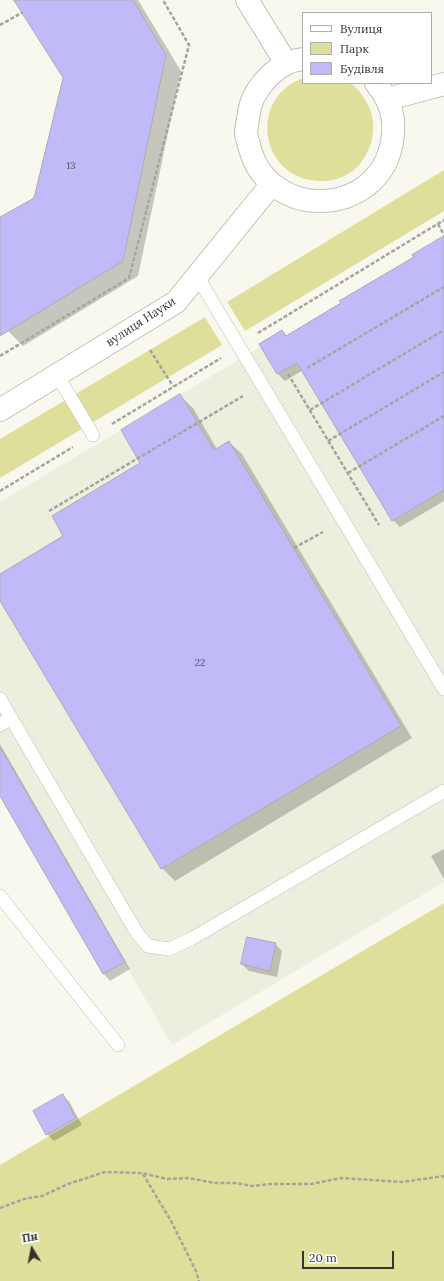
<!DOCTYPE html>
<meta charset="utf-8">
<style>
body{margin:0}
#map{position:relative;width:444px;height:1281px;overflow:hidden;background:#f8f8ee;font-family:Lora,serif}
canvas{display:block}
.legend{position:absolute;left:302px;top:12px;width:130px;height:72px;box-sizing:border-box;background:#fff;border:1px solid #adadac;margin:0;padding:5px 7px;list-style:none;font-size:12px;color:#333330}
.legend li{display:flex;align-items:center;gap:8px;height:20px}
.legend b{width:20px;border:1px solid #adadac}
.north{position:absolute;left:12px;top:1229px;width:40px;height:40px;-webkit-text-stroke:3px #fff;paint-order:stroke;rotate:350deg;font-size:11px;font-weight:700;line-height:16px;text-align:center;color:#333330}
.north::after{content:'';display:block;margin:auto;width:14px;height:18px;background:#333330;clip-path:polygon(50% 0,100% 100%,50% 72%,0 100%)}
.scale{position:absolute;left:302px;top:1251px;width:92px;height:18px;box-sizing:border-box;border:2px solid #333330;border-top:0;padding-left:5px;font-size:12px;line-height:14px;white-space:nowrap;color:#333330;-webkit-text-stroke:3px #fff;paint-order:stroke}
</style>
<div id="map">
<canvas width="444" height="1281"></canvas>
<ul class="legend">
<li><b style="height:5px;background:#fff"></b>Вулиця</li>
<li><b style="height:11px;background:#dfdf9c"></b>Парк</li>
<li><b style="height:11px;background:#c0bbf8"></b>Будівля</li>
</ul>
<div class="north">Пн</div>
<div class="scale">20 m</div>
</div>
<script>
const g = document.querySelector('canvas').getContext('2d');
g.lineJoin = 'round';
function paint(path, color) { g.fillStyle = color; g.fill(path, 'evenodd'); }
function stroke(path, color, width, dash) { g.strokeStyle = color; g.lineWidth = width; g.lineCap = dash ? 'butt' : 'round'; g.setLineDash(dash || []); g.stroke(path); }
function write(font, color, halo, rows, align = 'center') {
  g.font = font + ' Lora,serif'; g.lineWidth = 3; g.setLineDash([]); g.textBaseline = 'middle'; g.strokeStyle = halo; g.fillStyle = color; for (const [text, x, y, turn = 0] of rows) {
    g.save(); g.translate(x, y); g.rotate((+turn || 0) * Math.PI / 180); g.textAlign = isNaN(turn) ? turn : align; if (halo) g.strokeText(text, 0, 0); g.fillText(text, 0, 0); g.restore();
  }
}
paint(new Path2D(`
 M444,237V882L172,1045L0,747V502L260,347L259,344L282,330L286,336L340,303L339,301L413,257L412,255Z`), '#edeedd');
paint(new Path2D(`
 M303,78V83C315,83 339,80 349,83C354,84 359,91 362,95C379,117 376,145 359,165C350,175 336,181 323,181C262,183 245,100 303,78Z
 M444,170V211L245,331L227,302Z
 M205,317L222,345L0,478V439Z
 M444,903V1281H0V1165Z`), '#dfdf9c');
paint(new Path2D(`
 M16,0H138L181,71L138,276L23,346L8,331L0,319V218L34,198L64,78Z
 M444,239V501L400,527L393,520L303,370L285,381L278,374L260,345L282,331L287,336Z
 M180,396L193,408L217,449L229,442L242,454L412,738L175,881L162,868L0,599V575L65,536L142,463Z
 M0,744L130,969L110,981L104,974L0,794Z
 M444,849V879L431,856Z
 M275,944L282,951L277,977L249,971L242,964Z
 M62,1095L69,1101L82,1125L54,1141L47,1134Z`), '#0003');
const building = new Path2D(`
 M14,0H133L166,55L123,261L0,336V217L34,198L63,78Z
 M444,236V490L392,521L297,363L277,374L259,344L282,330L286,336L341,303L339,301L414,257L412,255Z
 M180,394L214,450L229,441L401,726L161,869L0,601V574L63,536L52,516L140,463L121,430Z
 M0,747L125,962L103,974L0,796Z
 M247,937L276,943L270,971L241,964Z
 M63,1094L76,1118L46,1135L33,1111Z`);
paint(building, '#c0bbf8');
stroke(building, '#ababb4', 1);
const service = new Path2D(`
 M197,276L444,689
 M57,375L93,435
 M0,699L11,718L0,725
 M11,718L137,933L148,946L169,949L191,939L444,791
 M0,896L118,1045`);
const tertiary = new Path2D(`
 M247,0L286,63
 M303,59C298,60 290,61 286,64C268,73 251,94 249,113C248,120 246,128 246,134C247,139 249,144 250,149C271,222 379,217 392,142C396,118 391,102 376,83
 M388,99L444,84
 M0,410L176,302L271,185`);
stroke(service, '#c0c0b6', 14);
stroke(tertiary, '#c0c0b6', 24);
stroke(new Path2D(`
 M0,25L23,12
 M438,224L444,235
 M258,333L444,220
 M150,350L173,386
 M0,356L129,278L189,45L163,0
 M307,368L444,287
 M288,374L379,525
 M310,410L444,330
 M112,424L221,358
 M328,441L444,372
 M348,473L444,416
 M0,491L73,447
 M49,511L243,396
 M294,548L323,532
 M143,1174L171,1221L196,1271L199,1281
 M0,1208L24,1199L42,1196L68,1184L105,1172L142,1173L167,1179L188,1178L215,1183H235L252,1186L271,1184H311L341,1178L402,1182L444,1176`), '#a5a59e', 2.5, [4, 2]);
stroke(service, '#fff', 13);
stroke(tertiary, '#fff', 22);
write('10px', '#565562', null, [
 ["13",71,166],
 ["22",200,663]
]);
write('12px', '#333330', '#fff', [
 ["вулиця Науки",141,322,-33]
]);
</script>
